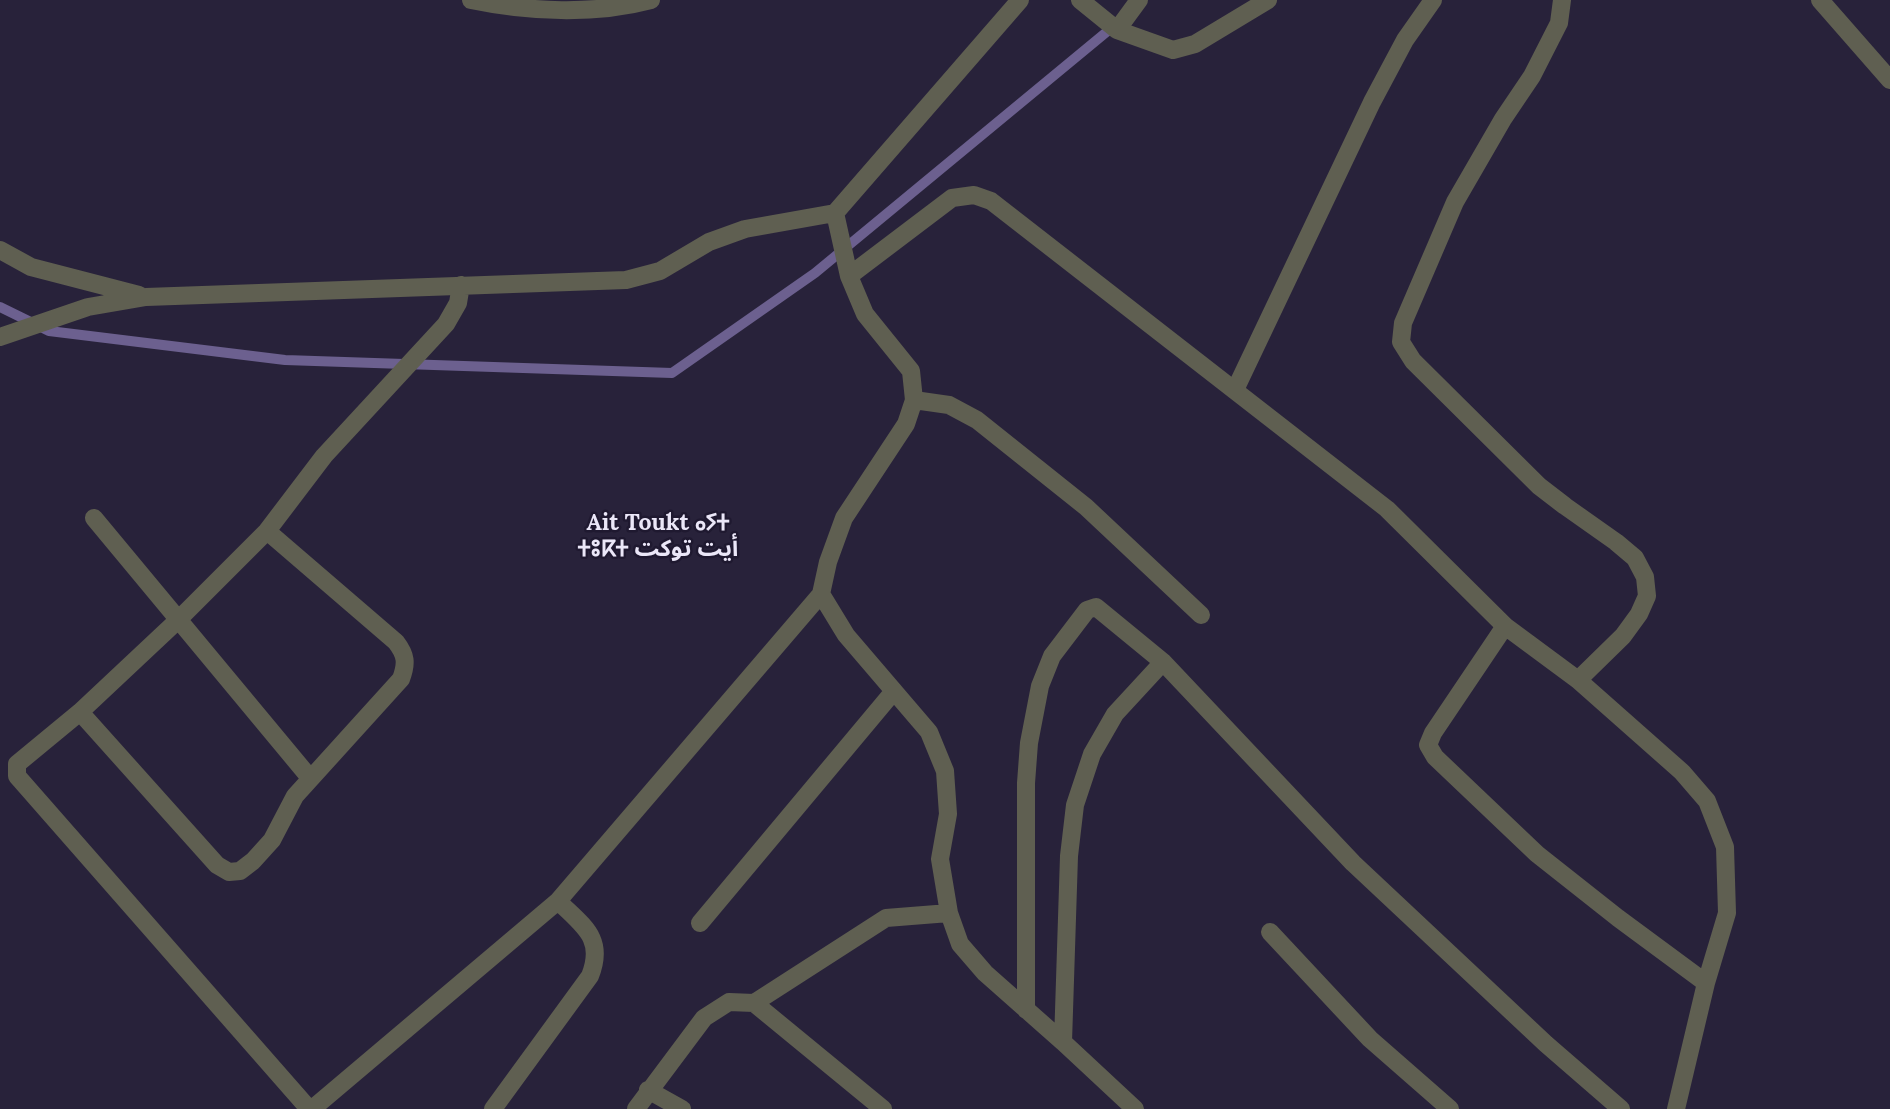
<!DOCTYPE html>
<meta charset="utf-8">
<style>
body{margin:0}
canvas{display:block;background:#28223a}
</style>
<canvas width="1890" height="1109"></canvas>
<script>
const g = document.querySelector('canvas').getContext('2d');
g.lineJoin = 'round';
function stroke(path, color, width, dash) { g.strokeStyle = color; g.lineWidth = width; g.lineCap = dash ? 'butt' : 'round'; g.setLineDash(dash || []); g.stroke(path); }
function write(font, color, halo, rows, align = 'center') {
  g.font = font + ' Lora,"Noto Sans Arabic","Noto Sans Tifinagh",serif'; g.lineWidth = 5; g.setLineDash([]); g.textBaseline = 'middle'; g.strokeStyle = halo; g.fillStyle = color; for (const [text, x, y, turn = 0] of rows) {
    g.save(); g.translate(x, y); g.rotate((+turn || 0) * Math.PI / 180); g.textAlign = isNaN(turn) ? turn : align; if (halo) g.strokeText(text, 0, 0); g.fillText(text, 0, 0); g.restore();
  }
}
stroke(new Path2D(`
 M0,307L49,331L285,360L672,373L815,273L1115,25`), '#6c608f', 10);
stroke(new Path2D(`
 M471,0C528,12 595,15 651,0
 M1080,0L1117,30L1173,50L1195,44L1268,0
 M1562,0L1559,23L1532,76L1503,119L1455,202L1403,323L1401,342L1413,361L1539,486L1565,506L1616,542L1635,558L1645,577L1647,596L1639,614L1623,636L1578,680
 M1820,0L1890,80
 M1117,30L1139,0
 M835,213L849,276L865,314L911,371L914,400L906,424L844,518L828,562L821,594L846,635L929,732L945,771L948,814L940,859L949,913L960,944L985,973L1063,1042L1135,1109
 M0,250L31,267L139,295
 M849,276L952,198L974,195L991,201L1387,509L1505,626L1578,680L1682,772L1707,801L1725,847L1727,913L1706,983L1676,1109
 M0,337L88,307L146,297L626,280L660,271L709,242L745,229L835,213L1020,0
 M1235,390L1372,102L1405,40L1433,0
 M914,400L949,405L977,420L1086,507L1201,615
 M94,518L310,778
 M1505,626L1433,733L1428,745L1435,757L1537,854L1618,918L1706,983
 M80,712L217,865L229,872L240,871L253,861L272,840L295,796L401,679C407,663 406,655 396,642L267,531
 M700,923L894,691
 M1270,932L1370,1039L1450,1109
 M754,1003L883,1109
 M1026,1010V783L1029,743L1040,686L1052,656L1087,610L1096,607L1163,662L1353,863L1546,1044L1621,1109
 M1063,1042L1069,856L1075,805L1092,754L1115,714L1163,662
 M648,1090L682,1109
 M309,1109L17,776V764L80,712L178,620L267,531L324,456L446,324L458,303L461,285
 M312,1109L558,901L821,594
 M493,1109L590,976C605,938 583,926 558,901
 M636,1109L704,1018L729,1002L754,1003L886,918L949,913`), '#5f5f51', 18);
write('bold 23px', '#ebe7f8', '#1f1930', [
 ["Ait Toukt ⴰⵢⵜ",658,523],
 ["ⵜⵓⴽⵜ أيت توكت",658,549]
]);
</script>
